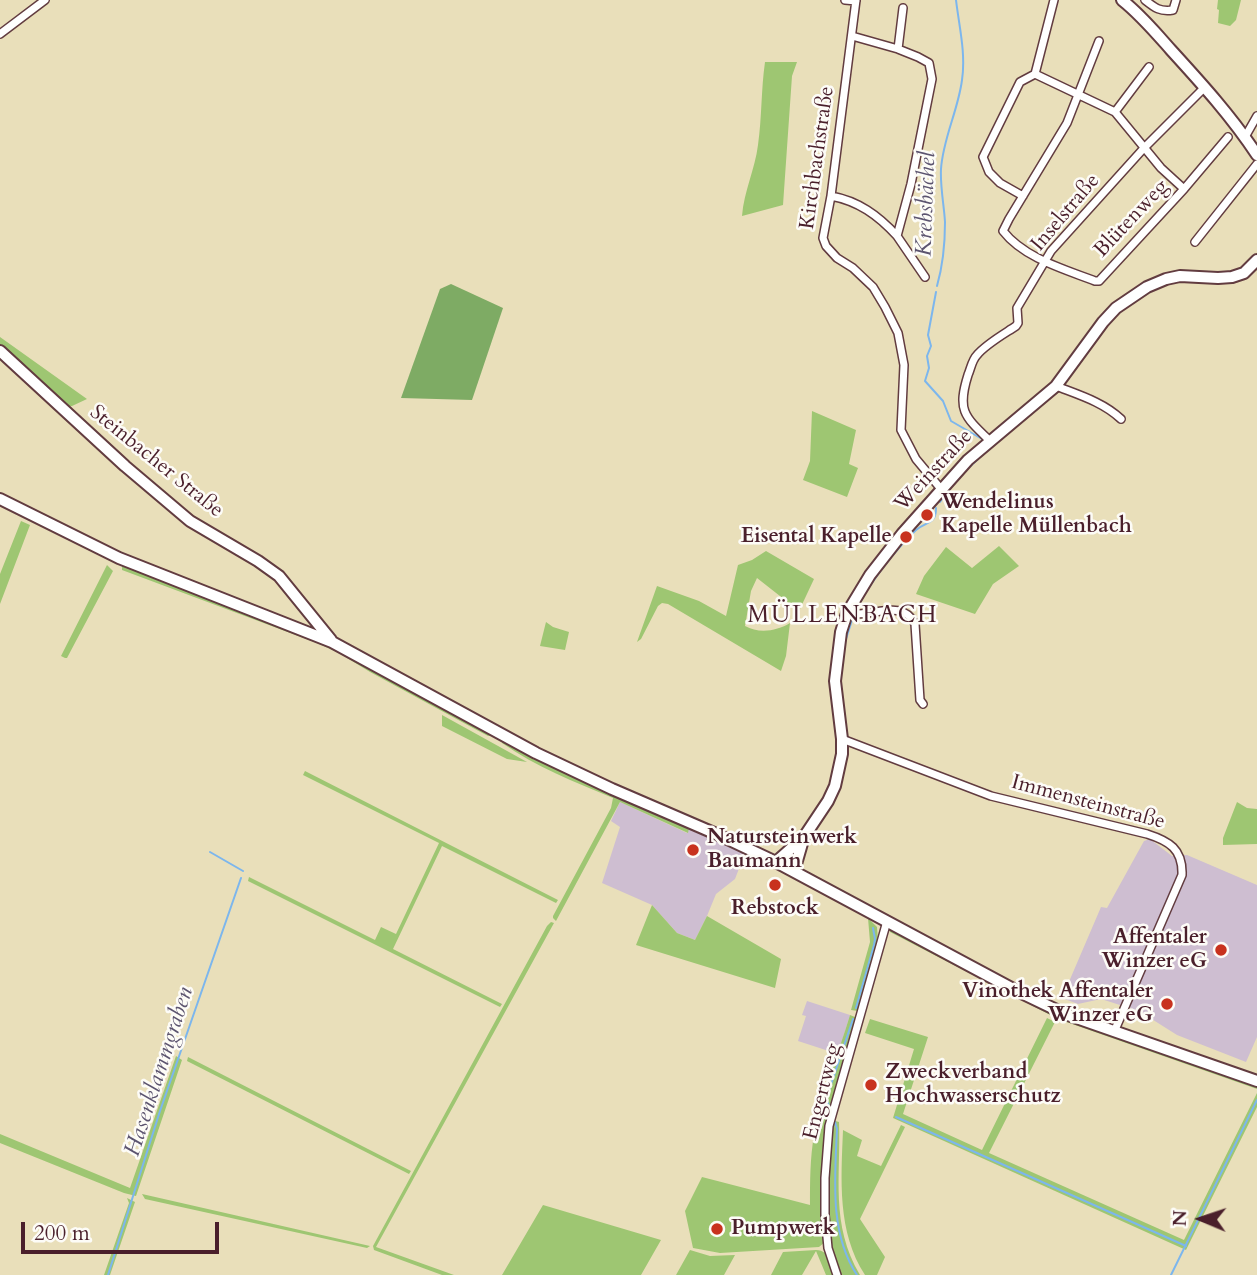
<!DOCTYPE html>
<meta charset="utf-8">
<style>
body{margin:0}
#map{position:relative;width:1257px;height:1275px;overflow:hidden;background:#e9dfba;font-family:Cardo,serif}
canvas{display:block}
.north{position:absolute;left:1166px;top:1184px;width:70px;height:70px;-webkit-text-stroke:5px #fdfcf7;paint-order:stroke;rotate:272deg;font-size:19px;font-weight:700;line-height:28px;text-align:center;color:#4a1f2b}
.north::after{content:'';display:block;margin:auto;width:24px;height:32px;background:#4a1f2b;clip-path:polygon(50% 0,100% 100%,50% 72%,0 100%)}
.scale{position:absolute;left:21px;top:1222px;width:198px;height:32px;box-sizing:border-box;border:4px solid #4a1f2b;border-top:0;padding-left:9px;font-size:21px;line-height:24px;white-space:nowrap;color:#4a1f2b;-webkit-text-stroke:5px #fdfcf7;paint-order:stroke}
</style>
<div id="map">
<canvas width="1257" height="1275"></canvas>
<div class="north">N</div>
<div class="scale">200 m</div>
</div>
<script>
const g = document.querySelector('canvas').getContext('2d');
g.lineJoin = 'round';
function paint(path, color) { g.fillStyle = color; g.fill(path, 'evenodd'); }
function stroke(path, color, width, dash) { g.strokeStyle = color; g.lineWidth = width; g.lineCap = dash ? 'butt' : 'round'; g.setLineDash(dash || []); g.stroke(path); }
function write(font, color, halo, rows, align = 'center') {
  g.font = font + ' Cardo,serif'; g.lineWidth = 5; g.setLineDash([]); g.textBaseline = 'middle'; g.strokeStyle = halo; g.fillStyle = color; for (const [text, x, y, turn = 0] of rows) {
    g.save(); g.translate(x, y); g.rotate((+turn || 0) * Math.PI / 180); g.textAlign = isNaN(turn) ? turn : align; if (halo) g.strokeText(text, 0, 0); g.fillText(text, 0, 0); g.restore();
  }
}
paint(new Path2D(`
 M620,802L687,833L689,828L745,853L735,879L716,894L707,916L695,940L677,933L652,905L602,883L620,827L611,821Z
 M1150,839L1172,856L1187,855L1257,885V1037L1246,1062L1177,1035L1139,1011L1101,999L1078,1004L1062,998L1101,907L1107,908L1144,841Z
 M807,1001L850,1015L838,1054L798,1041L806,1016L802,1015Z`), '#cebed1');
paint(new Path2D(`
 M1218,0H1241L1236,20L1230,26L1218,23L1219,10L1217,9Z
 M765,62H797L792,76L783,205L742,216C744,191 755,169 758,145C762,117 761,90 765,62Z
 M0,337L87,399L72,406L64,407L0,347Z
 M812,411L856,430L849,464L858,468L847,497L803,480L810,461Z
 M21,521L30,525L0,604V574Z
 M999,546L1019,566L993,584L975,614L916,594L924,576L946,547L972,568Z
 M766,551L814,579L799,611L757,578L751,591L745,626C759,634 777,631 790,623L786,656L781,671L668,604L662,603L658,606L641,639L637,642L657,586L699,601L726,616L738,565L752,560Z
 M107,565L113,571L67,658H65L61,656Z
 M122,566L323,642L491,732V735L488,736L473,728L370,672L339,653L317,643L122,570Z
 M546,622L553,627L569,632L565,650L540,646Z
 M442,715L527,762L507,759L442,726Z
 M503,741L689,828L688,833L620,802L556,921L553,918V916L611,808L613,798C575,782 536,767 502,743Z
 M305,771L558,900L556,903L442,846L393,949L502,1004L500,1007L248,881L249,877L375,940L381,927L396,934L439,843L303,775Z
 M1237,802L1247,808L1257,809V844L1223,845V838Z
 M652,905L677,933L695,940L707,916L781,959L775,988L636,945Z
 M868,918L877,927L878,941L858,1011L851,1010L870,942Z
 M551,922L554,923L376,1247L454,1275H442L374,1250L373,1246L547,926Z
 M889,928L1044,1010L1138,1045L1196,1063L1257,1085V1089L1058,1019L890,932Z
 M850,1015L855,1017L856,1021C845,1058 831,1096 825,1135C820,1170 824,1207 825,1242L819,1247L720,1253L693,1248L685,1211L702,1177L810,1205C810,1182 810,1158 814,1135C822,1094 838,1055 850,1015Z
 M1047,1018L1055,1022L989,1153L1184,1240L1257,1093V1107L1186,1250L893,1118L914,1049L865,1033L870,1019L928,1037L903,1114L982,1150Z
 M176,1056L182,1060L136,1196L124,1193L0,1143V1134L130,1188Z
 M188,1057L411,1171L409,1174L187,1061Z
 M832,1120L839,1122C841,1177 830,1224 860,1275H839L829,1240L826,1176Z
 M901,1125L905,1127L860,1219L885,1257L877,1275H865C837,1232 841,1179 843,1130L862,1140L857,1156L881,1166Z
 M142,1194L370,1246L367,1248L145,1199Z
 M127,1198L135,1202L110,1275H104L129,1203Z
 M543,1205L661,1240L641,1275H502Z
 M690,1250L710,1256L735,1255L724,1275H676Z
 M816,1250C831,1251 830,1263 834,1275H826L816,1251L802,1275H771L783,1252Z`), '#9ec672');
paint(new Path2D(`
 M451,284L503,308L472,400L401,398L440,289Z`), '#7eab64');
stroke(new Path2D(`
 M937,286C943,265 945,244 945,222C944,205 940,186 941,169C943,138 958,111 962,80C966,53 959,26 956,0
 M936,292L928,335L931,346L927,356L929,368L925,381L943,401L951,421L982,439
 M966,470L978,459
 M940,502L946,493
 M867,590C881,569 897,548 916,530C926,521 936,525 936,508
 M855,612L864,595
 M845,642L853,617
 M210,852L243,871
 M856,1008L874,945L875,939L873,928
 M829,1106L826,1099L853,1019
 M896,1117L1186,1246
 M835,1122L837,1129C835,1177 829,1233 857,1275
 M108,1275L160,1111L241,878
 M1171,1275L1257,1100`), '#7cb6ed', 2);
const street = new Path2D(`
 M845,0L856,1
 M856,0L831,196L823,238L826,246L837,258L853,268L873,287L885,307L898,333L904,365L901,430L916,459L941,489
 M1145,0C1155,8 1160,12 1173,10L1176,0
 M0,34L45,0
 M1099,41L1067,123L1009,219L1003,231C1024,258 1064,269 1095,281H1099L1184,189L1228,137
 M898,49L903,8
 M1035,74L1115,112L1161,168L1184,189
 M1115,112L1149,67
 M1245,137L1257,116
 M831,196C858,201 878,215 897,236L911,184L932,79L929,63L918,57L898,49L852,36
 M1023,196L1000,183L989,172L983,157L1020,82L1035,74L1054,0
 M897,236L925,277
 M1195,242L1257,164
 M1056,386C1079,395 1103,402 1121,419
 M989,440C964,416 957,410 968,375C971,368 972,360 977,355C986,344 1004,334 1016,326L1018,323L1017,308L1051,251L1144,148L1205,87
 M847,613C870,619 902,597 915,624L920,700L923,704
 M842,739L991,796L1147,834C1169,841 1183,849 1182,875L1114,1032
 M837,1275L828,1248L825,1215V1178L829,1126L887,921`);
const secondary = new Path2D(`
 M1122,0C1141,15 1156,33 1171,50C1202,84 1232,117 1257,155
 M0,351L125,466L190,521L258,561L279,576L331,640
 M0,499L119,558L332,642L536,753L612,789L721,836L776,862L1015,990L1065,1014L1257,1081
 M776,862L804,837L828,801L835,786L842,754V739L835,681L841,632L847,613L870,575L902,534L968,460L1056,386L1103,322L1116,308L1147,287L1166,279L1180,276L1218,278L1232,277L1244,273L1257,260
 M794,871L803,840`);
stroke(street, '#623c40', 10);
stroke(secondary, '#623c40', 14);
stroke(street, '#fff', 7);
stroke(secondary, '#fff', 10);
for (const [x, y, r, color] of [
 [927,515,7,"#c8321e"],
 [906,537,7,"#c8321e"],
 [693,850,7,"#c8321e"],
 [775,885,7,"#c8321e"],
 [1221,950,7,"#c8321e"],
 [1167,1004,7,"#c8321e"],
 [871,1085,7,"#c8321e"],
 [717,1229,7,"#c8321e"]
]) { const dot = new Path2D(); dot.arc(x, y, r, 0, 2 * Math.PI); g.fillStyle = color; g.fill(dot); stroke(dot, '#fdfcf7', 2.5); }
write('21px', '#4a1f2b', '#fdfcf7', [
 ["Kirchbachstraße",818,158,-82],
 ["Inselstraße",1066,213,-50],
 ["Blütenweg",1132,219,-47],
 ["Steinbacher Straße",156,462,39],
 ["Weinstraße",934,471,-47],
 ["Immensteinstraße",1088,803,15],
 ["Engertweg",823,1092,-76]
]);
write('bold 21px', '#4a1f2b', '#fdfcf7', [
 ["Wendelinus",941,503],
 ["Kapelle Müllenbach",941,527],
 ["Eisental Kapelle",892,537,"right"],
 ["Natursteinwerk",707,838],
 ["Baumann",707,862],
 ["Rebstock",775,909,"center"],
 ["Affentaler",1207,938,"right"],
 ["Winzer eG",1207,962,"right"],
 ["Vinothek Affentaler",1153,992,"right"],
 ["Winzer eG",1153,1016,"right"],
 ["Zweckverband",885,1073],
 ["Hochwasserschutz",885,1097],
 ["Pumpwerk",731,1229]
], 'left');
write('italic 23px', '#5c546f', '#fdfcf7', [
 ["Krebsbächel",927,204,-88],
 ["Hasenklammgraben",160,1072,-72]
]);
g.letterSpacing = '2px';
write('23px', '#4a1f2b', '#fdfcf7', [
 ["MÜLLENBACH",843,617]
]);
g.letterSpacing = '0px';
</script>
